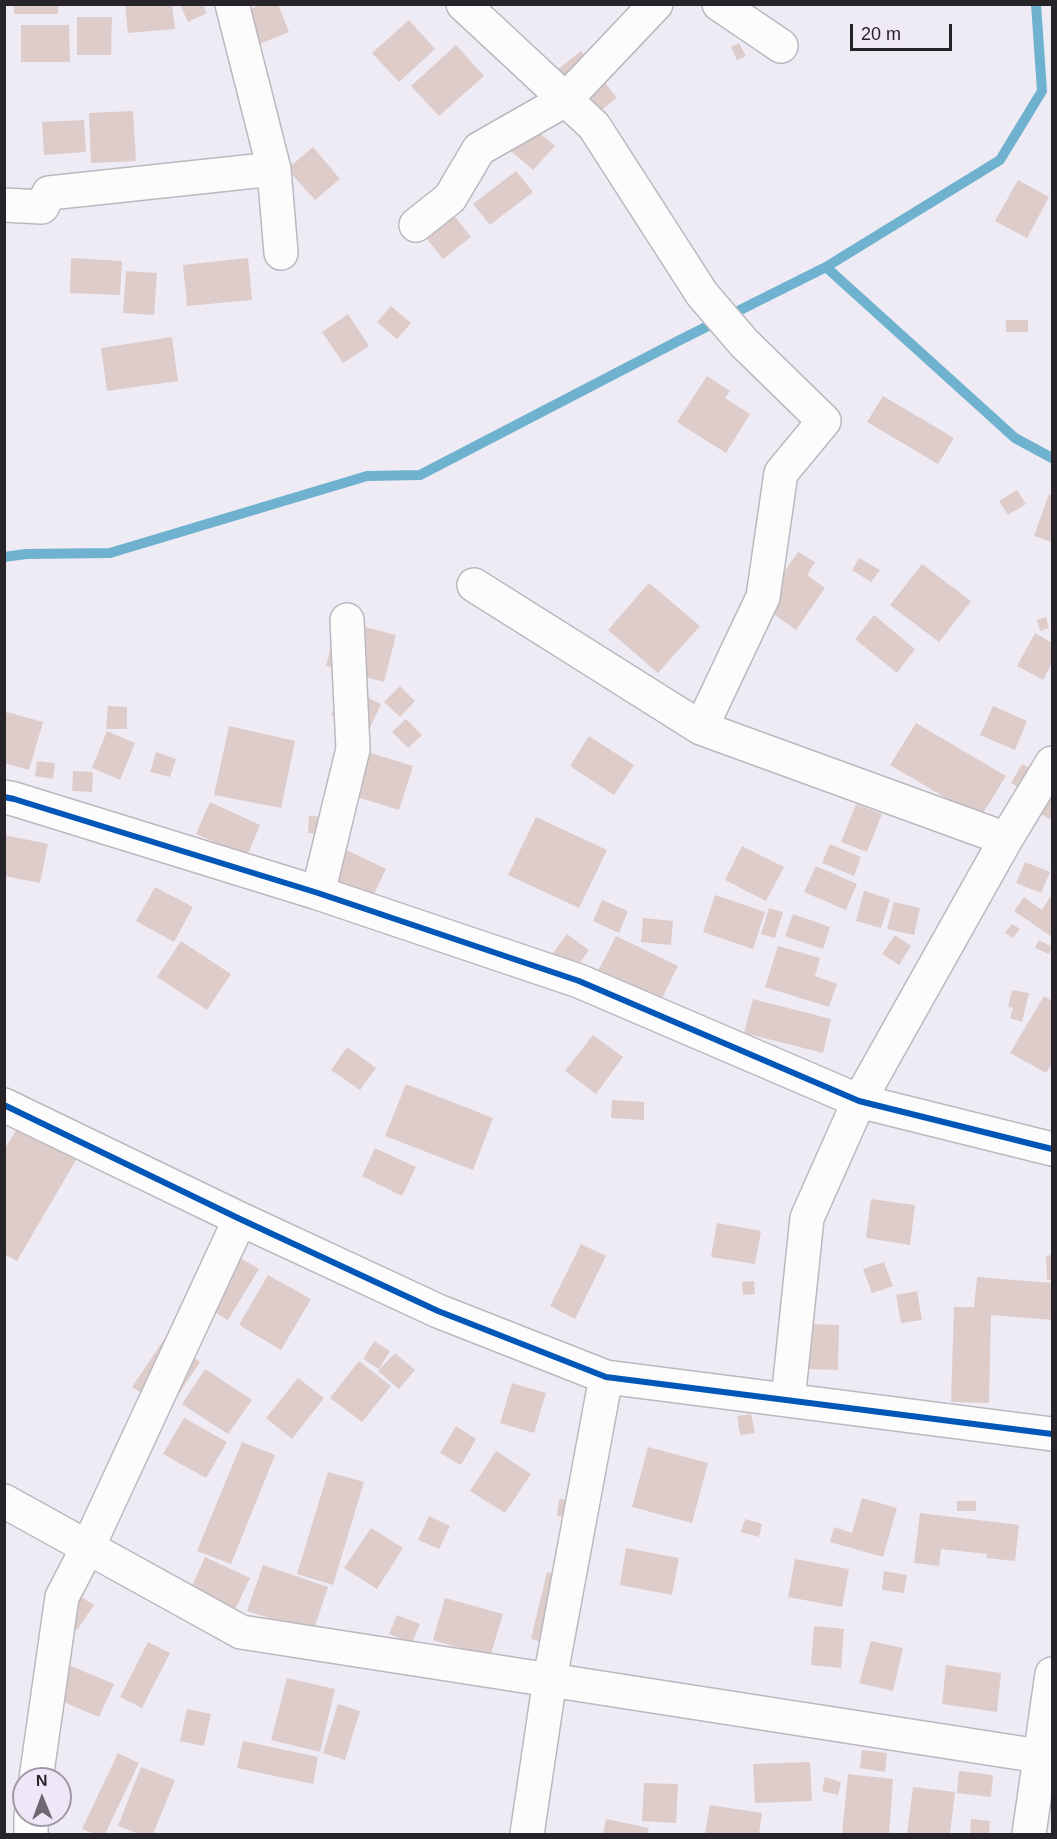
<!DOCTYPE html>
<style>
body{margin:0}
#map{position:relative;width:1057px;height:1839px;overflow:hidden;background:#efebf4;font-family:Arial,sans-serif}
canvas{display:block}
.frame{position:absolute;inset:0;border:6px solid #262329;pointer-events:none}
.north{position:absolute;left:12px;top:1767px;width:60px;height:60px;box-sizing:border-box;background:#efe7f8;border:2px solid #9f99a5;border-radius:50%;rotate:359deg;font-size:16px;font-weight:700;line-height:24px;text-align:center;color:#262329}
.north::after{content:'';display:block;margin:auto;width:21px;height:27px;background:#6c6970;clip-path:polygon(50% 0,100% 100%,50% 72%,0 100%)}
.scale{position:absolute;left:850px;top:24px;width:102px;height:27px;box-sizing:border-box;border:3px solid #262329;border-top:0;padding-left:8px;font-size:18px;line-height:21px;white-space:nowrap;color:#262329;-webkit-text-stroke:4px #efe7f8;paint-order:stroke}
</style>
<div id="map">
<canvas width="1057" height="1839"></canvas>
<div class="frame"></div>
<div class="north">N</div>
<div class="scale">20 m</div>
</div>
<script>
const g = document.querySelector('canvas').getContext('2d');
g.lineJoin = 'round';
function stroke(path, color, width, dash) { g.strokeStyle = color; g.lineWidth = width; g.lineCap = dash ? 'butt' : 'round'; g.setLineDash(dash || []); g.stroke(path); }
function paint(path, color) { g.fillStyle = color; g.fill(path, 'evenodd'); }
stroke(new Path2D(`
 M826,267L1015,438L1052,458
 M4,557L26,554L110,553L367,476L420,475L680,340L826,267L1000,160L1042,91L1036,4`), '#6eb2cf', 10);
paint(new Path2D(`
 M14,4H58V14H14Z
 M125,4H172L175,29L128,33Z
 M262,4H278L289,32L245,50L231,17Z
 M180,5H203L207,13L188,22Z
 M77,17H112L111,55H77Z
 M409,20L435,49L399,82L372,53Z
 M21,25H69L70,62H21Z
 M739,43L746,56L737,60L731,47Z
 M456,45L484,76L439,116L411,86Z
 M581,51L617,98L588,120L552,74Z
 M512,109L555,146L533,170L490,133Z
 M133,111L136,161L91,163L89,113Z
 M84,120L86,152L44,155L42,122Z
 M313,147L340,179L315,200L287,169Z
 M516,171L533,192L490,225L473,204Z
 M1018,180L1049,197L1027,238L995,221Z
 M440,198L471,237L443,259L412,220Z
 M71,258L122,261L120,295L70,293Z
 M248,258L252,300L187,306L183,265Z
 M126,271L157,273L154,315L123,313Z
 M391,306L411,323L397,339L377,322Z
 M348,314L369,346L343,363L322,332Z
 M1006,320H1028V332H1006Z
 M172,337L178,381L107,391L101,348Z
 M707,376L730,391L725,398L750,414L726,453L677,422Z
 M883,396L954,438L938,464L867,422Z
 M1017,490L1026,504L1008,515L999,501Z
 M1049,494L1052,495V542L1034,536Z
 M798,552L815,562L807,575L825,588L796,630L761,605Z
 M859,558L880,570L871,582L852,570Z
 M922,564L971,601L939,642L890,605Z
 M649,583L700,626L658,673L608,630Z
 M874,615L915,649L897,673L855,639Z
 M1046,617L1049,628L1040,631L1037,620Z
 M338,620L396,635L384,682L326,666Z
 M1035,633L1052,643V663L1043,680L1017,666Z
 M344,686L381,704L368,732L331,715Z
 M400,686L415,701L400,717L384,702Z
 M108,706L127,707V729H106Z
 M993,706L1027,721L1015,750L980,735Z
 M7,712L43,722L29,770L4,763V720Z
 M406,719L422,735L408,748L392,732Z
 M916,723L1006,776L980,818L890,765Z
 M229,726L295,741L281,808L214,795Z
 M107,731L135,743L120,780L92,768Z
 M589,736L634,765L614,795L570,766Z
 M345,745L413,766L399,810L331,789Z
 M156,752L176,759L170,777L150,772Z
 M37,761L55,763L53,779L35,776Z
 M1022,764L1038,772L1027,792L1011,783Z
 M73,771L93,772L92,792L72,791Z
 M1052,782V820L1037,812Z
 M210,802L260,825L247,856L196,834Z
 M856,804L882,814L867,852L841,842Z
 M309,816L331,817L330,835L308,833Z
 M536,817L607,850L579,908L508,875Z
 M4,835L48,844L40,883L4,876Z
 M330,842L386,869L372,898L316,871Z
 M830,844L861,857L854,876L822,863Z
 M742,846L784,867L766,901L725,880Z
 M1025,862L1050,872L1041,893L1016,883Z
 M816,866L857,884L846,910L804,892Z
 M155,887L193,907L174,942L136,921Z
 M864,891L890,899L881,928L856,921Z
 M1052,894V937L1014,911L1024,897L1042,910Z
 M715,895L765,912L753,949L703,932Z
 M602,900L628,911L619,933L593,921Z
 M894,902L920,908L914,935L887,929Z
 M769,908L783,912L775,938L761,934Z
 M793,914L830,927L823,949L785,936Z
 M643,918L673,921L671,945L641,942Z
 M1012,924L1020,929L1013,938L1005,933Z
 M567,934L589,950L570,976L548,960Z
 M895,935L911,946L899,965L882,954Z
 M616,936L678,966L657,1008L595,977Z
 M1039,940L1052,947L1049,954L1035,948Z
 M181,941L231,974L207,1010L157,977Z
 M778,946L820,958L815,976L837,984L829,1007L765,987Z
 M1012,990L1029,993L1022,1022L1010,1018L1013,1008L1008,1007Z
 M1044,996L1052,1001V1067L1050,1066L1046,1073L1010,1053Z
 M753,999L831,1019L823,1053L744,1033Z
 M593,1035L623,1057L596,1094L565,1071Z
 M347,1047L376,1068L360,1090L331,1070Z
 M406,1084L493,1118L473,1170L385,1136Z
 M612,1100L644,1102V1120L611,1118Z
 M18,1127L76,1160L17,1261L4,1254V1150Z
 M375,1148L416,1167L402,1196L362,1176Z
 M871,1199L915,1205L910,1245L866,1238Z
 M717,1223L761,1231L755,1264L711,1257Z
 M581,1244L606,1256L575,1319L550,1306Z
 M222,1247L259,1269L228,1320L191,1298Z
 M1052,1255V1280H1047L1046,1256Z
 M884,1262L893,1286L872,1293L863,1269Z
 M268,1275L311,1299L281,1350L239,1325Z
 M977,1277L1052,1283V1320L991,1315L989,1403L951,1402L954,1307H974Z
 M754,1281L755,1294L743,1295L742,1282Z
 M917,1291L922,1320L901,1323L896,1295Z
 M809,1324L839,1325L838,1370L808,1369Z
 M165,1338L200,1362L168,1410L132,1387Z
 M374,1341L390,1351L379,1369L363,1359Z
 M395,1353L415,1370L399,1389L378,1371Z
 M359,1361L391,1386L362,1422L330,1398Z
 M205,1369L252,1400L228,1434L182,1404Z
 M298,1378L324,1398L292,1439L266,1418Z
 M512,1383L546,1393L534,1433L500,1423Z
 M751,1414L755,1433L740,1435L737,1416Z
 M184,1418L227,1442L206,1478L163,1454Z
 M456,1426L476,1439L461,1465L440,1453Z
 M242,1442L275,1455L231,1564L197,1551Z
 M648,1447L708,1463L692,1523L632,1507Z
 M496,1451L531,1474L505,1513L470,1491Z
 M328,1472L364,1482L333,1585L297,1574Z
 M862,1498L897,1508L883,1557L830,1542L834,1527L852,1533Z
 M559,1499L585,1501L584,1518L557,1516Z
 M957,1501H976V1511H957Z
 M920,1513L1019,1525L1015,1561L986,1558L987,1554L941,1549L939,1566L914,1563Z
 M429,1516L450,1526L439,1549L418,1540Z
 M745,1519L762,1524L759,1537L741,1532Z
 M371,1528L403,1548L377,1589L344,1568Z
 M626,1548L679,1558L672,1595L620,1585Z
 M205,1557L250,1578L231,1618L187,1597Z
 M795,1559L849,1569L842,1607L788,1597Z
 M263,1565L328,1587L313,1632L247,1611Z
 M884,1571L907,1575L904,1593L882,1590Z
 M547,1572L586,1582L570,1649L531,1639Z
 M66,1587L94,1605L77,1630L49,1611Z
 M445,1598L503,1614L490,1657L433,1640Z
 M397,1615L420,1624L412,1643L389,1634Z
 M814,1626L844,1629L841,1668L811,1665Z
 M871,1641L903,1648L893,1691L859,1683Z
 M148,1642L170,1653L142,1708L120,1697Z
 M59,1661L114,1684L99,1717L45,1694Z
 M946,1665L1001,1673L997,1712L942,1704Z
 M287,1678L335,1689L320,1752L271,1740Z
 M338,1704L360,1711L345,1760L323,1753Z
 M187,1709L211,1714L204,1746L180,1741Z
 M243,1741L318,1757L313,1784L237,1768Z
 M862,1750L887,1753L885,1772L860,1768Z
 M118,1753L139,1763L105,1834H94L82,1829Z
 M810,1762L812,1801L755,1803L753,1764Z
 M141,1767L175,1780L153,1834H139L118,1826Z
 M959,1771L993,1775L991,1797L957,1793Z
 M848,1774L893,1779L889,1834H842Z
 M825,1777L841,1782L838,1795L822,1791Z
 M644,1783L678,1784L676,1823L642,1821Z
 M913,1787L955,1792L950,1834H907Z
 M710,1805L762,1813L759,1834H705Z
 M606,1819L649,1828L647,1834H603Z
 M971,1819L990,1821L989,1834H970Z`), '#decccb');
const minor = new Path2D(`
 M232,4L274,169L281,253
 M463,4L594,126L702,294L744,343L824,421L781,473L763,597L701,728
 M719,4L781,46
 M4,205L42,207L49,193L274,169
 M416,225L450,198L479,149L565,100L656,4
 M474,585L701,728L1006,839
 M4,797L14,799L318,893L579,981L859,1101L1052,1149
 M318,893L353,749L347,620
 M4,1105L240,1219L438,1311L606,1377L1052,1434
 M788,1400L807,1218L859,1101L1006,839L1052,763
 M4,1501L241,1632L1052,1758
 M36,1779L62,1597L88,1547L240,1219
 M31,1834V1815
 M527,1834L550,1679L606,1377
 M1029,1834L1052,1674`);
stroke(minor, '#bbb8bf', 36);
stroke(minor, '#fdfcfd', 33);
stroke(new Path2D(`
 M4,797L14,799L318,893L579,981L859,1101L1052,1149
 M4,1105L240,1219L438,1311L606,1377L1052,1434`), '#0057b8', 6);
</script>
